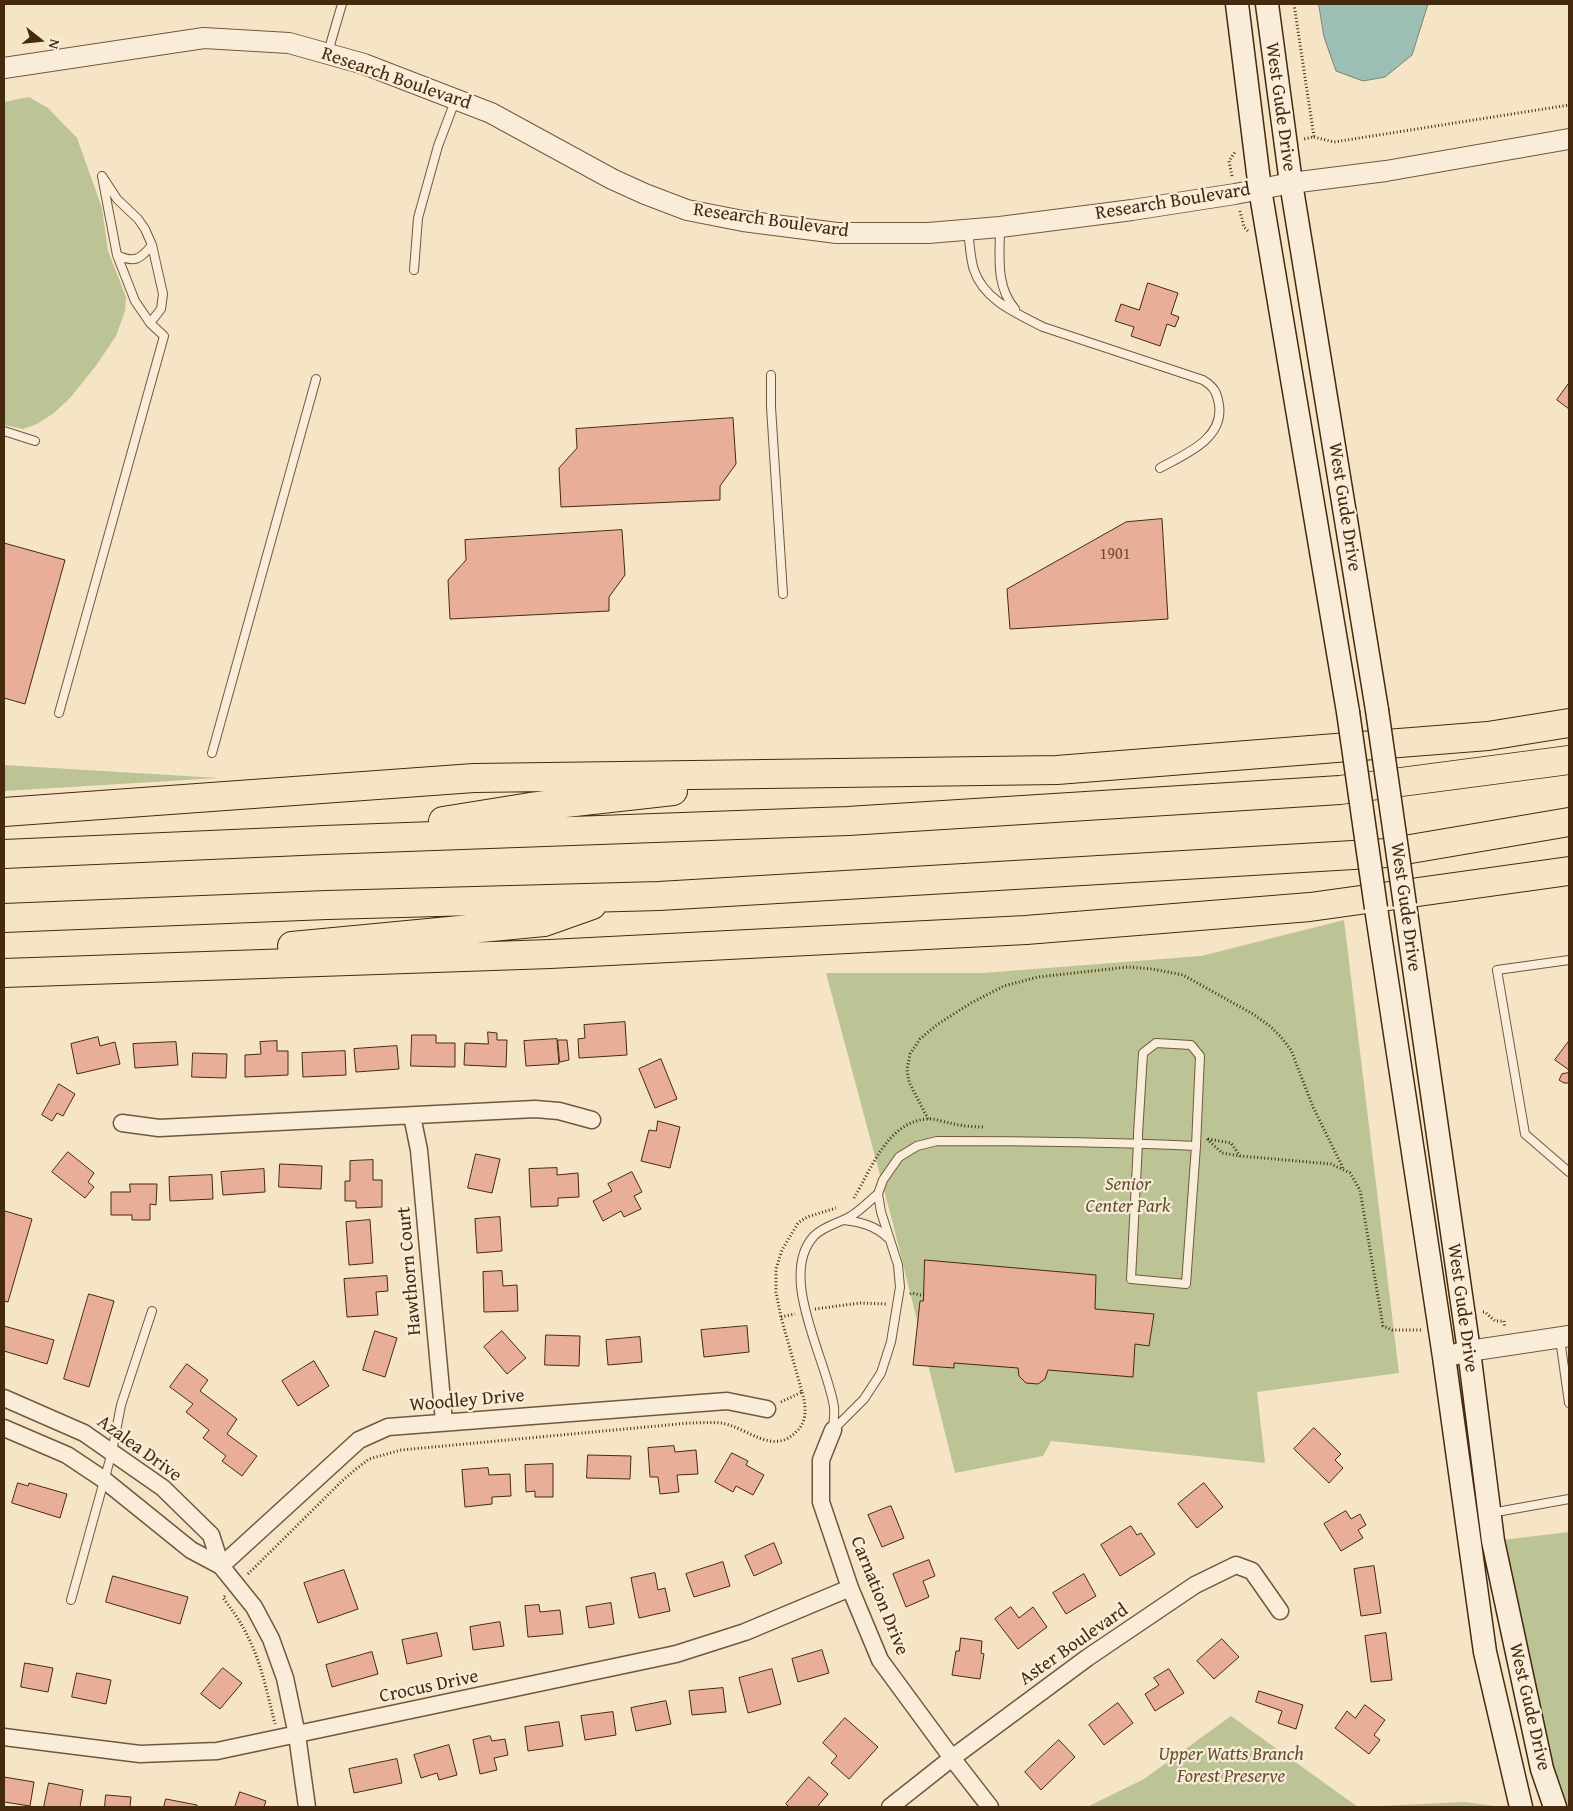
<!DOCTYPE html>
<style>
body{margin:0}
#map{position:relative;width:1573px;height:1811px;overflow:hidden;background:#f6e4c6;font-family:"Gentium Book Plus",serif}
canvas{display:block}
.frame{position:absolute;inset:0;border:5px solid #452a0e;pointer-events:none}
.north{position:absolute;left:15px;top:15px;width:50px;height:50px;-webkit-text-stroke:4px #f9edda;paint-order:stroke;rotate:106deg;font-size:14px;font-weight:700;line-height:20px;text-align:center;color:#452a0e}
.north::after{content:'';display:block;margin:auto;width:18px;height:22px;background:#452a0e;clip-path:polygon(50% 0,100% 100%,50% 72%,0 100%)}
</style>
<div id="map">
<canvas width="1573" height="1811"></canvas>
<div class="frame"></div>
<div class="north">N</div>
</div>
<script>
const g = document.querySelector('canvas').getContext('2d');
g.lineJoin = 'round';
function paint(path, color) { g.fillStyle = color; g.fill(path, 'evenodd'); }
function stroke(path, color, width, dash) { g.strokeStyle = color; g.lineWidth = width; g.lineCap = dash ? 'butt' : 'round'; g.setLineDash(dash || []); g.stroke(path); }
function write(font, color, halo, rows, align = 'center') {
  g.font = font + ' "Gentium Book Plus",serif'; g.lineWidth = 4.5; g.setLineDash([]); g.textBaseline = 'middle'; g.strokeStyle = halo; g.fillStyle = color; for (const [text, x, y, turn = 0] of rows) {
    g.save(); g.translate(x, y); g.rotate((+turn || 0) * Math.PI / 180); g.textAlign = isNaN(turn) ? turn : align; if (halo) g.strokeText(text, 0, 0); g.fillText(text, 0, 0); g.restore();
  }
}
paint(new Path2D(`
 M29,97L48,108L77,138L102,208L108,251L126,297L125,311L116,336L95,367L70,398L54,413L37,424L23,429L4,425V102Z
 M4,765L219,778L4,791Z
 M1344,920L1399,1373L1257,1392L1265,1463L1051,1441L1043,1456L955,1473L893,1224L826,973H983L1201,956Z
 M1569,1532V1807H1555L1493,1541Z
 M1231,1716L1358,1807L1465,1802L1502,1807H1087L1144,1779Z`), '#bcc495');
const water = new Path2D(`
 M1319,4H1428L1412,55L1385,77L1363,81L1336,71L1324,37Z`);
paint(water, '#9dbfb3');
stroke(water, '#7a8371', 1);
const building = new Path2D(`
 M1148,283L1178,293L1171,314L1179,317L1175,327L1167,324L1160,346L1131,336L1134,327L1115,321L1121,304L1139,310Z
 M1569,383V409L1557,400Z
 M733,418L736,464L720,486V500L561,507L559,468L577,448L576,429Z
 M1162,519L1168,619L1010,629L1007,589L1126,522Z
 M622,530L625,575L609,597V611L450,619L448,580L466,560L465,540Z
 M4,543L65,560L25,704L4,698Z
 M625,1022L627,1055L579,1058L578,1039L585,1038L584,1025Z
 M488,1032L497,1033V1040H507L506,1067L464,1065L465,1043L488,1044Z
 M412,1035H436V1043H455V1067L411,1066Z
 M98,1037L100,1046L115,1042L120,1064L77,1074L71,1044Z
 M557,1039L559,1064L526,1066L524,1041Z
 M558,1040H567L569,1060L560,1062Z
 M277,1041V1051H288V1075L245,1077V1055L261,1054L260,1042Z
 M1569,1041V1070L1555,1060Z
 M176,1042L178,1065L135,1068L133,1044Z
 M397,1046L399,1069L356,1072L354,1049Z
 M345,1051L346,1075L303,1077L302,1053Z
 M193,1053L227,1054L226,1078L192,1077Z
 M661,1059L677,1099L655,1108L639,1069Z
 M1569,1073V1083H1564L1559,1080L1562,1074Z
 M59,1084L75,1094L63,1116L57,1113L52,1121L42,1115Z
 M658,1121L680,1127L670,1168L641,1161L649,1130L656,1131Z
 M68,1152L94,1173L88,1182L94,1187L85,1198L52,1172Z
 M476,1154L500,1159L492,1193L468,1188Z
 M373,1160V1180H382V1207L356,1208V1201H345V1181H350V1161Z
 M280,1164L322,1166L321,1189L279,1187Z
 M557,1168V1175L578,1173L579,1197L558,1198V1206L531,1207L529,1169Z
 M264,1169L265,1192L223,1195L221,1172Z
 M632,1172L642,1192L634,1196L641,1209L624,1217L621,1211L603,1221L593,1201L612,1191L608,1184Z
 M212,1175L213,1199L170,1201L169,1177Z
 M130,1184H157L156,1205L150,1204V1220H132V1215H111V1192H130Z
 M5,1211L32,1219L8,1302L4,1301Z
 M500,1217L502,1251L477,1253L475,1219Z
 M370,1220L373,1263L349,1265L346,1222Z
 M925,1260L1096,1275L1095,1309L1154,1314L1149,1346L1135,1344L1133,1377L1048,1370L1045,1379L1038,1384L1026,1383L1019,1376L1018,1368L954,1363V1368L913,1365L920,1301H923Z
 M502,1271L503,1286L517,1285L518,1311L484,1312L483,1272Z
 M387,1276L388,1291L376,1292L378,1315L347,1317L344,1279Z
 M89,1294L114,1301L89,1387L64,1379Z
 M4,1326L54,1340L47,1364L4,1351Z
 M747,1326L749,1352L704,1357L701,1330Z
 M375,1331L397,1338L385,1377L363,1370Z
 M502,1331L526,1358L507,1374L484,1347Z
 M546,1335L580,1336L579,1366L545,1365Z
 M640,1337L642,1362L608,1365L606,1340Z
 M314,1361L329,1386L298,1406L282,1381Z
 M187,1364L208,1380L200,1391L237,1419L227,1434L257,1456L242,1476L222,1461L226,1456L203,1438L209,1430L186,1412L193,1404L170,1387Z
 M1314,1428L1341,1454L1335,1460L1343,1468L1329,1483L1294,1449Z
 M674,1446L675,1452L696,1450L698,1474L677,1475L679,1492L660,1494L658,1477H650L648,1448Z
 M732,1453L748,1461L746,1465L764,1475L753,1495L736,1486L733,1492L715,1482Z
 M588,1455L631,1456L630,1479L587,1478Z
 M553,1464V1497H535V1491L526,1492L525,1465Z
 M488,1468L489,1475L510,1474L511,1496L492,1497V1504L465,1507L462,1470Z
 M18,1483L28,1486L29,1483L67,1494L60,1518L12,1503Z
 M1204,1483L1223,1507L1197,1528L1178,1504Z
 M891,1506L904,1538L882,1547L868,1515Z
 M1346,1511L1351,1519L1360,1514L1366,1525L1358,1530L1363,1538L1341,1551L1324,1524Z
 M1131,1526L1137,1535L1141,1533L1155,1554L1120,1576L1101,1545Z
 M774,1543L782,1563L754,1576L745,1556Z
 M929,1560L935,1576L923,1581L929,1597L906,1607L893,1574Z
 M723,1562L730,1586L694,1597L686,1574Z
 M1374,1566L1381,1613L1361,1616L1354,1569Z
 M344,1570L358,1609L318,1623L304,1583Z
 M655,1573L658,1590L665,1588L670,1611L639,1618L631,1578Z
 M1084,1574L1096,1596L1066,1614L1053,1593Z
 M113,1576L188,1597L180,1624L106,1602Z
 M611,1603L614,1624L589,1628L586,1607Z
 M539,1605L540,1612L560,1610L563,1634L528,1637L525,1606Z
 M1011,1607L1019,1618L1033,1607L1047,1627L1018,1649L995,1619Z
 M500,1622L504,1646L473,1650L470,1627Z
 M437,1633L442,1656L407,1664L402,1640Z
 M1386,1633L1392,1680L1371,1682L1365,1636Z
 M961,1638L982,1641L981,1653L984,1654L980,1679L952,1675L956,1651H959Z
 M1222,1639L1239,1657L1214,1679L1197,1661Z
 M822,1650L829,1673L798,1682L792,1659Z
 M372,1652L378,1674L332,1687L326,1665Z
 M25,1663L53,1668L48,1692L21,1687Z
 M223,1668L242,1683L220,1709L201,1694Z
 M772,1669L781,1704L748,1713L739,1678Z
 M1169,1669L1184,1693L1155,1711L1145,1694L1159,1685L1154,1678Z
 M77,1673L111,1680L106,1704L72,1697Z
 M723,1688L726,1712L692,1715L689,1691Z
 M1259,1691L1303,1705L1296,1729L1278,1723L1282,1711L1256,1702Z
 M666,1701L671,1724L636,1731L631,1708Z
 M1118,1703L1133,1723L1104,1745L1089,1725Z
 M1365,1705L1385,1720L1374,1735L1380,1740L1369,1754L1335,1728L1347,1711L1355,1718Z
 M613,1712L616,1735L585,1740L581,1716Z
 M845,1718L878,1747L849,1779L831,1763L837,1756L823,1743Z
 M559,1722L563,1746L528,1751L525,1727Z
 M490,1736L492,1741L505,1739L508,1755L494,1758L497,1770L480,1774L473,1740Z
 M1059,1740L1075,1757L1041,1790L1025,1772Z
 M449,1745L457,1775L439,1780L437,1773L421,1778L414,1755Z
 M397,1759L402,1783L354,1793L349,1769Z
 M4,1777L34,1782L30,1806L4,1802Z
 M809,1777L828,1794L817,1807H789L786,1804Z
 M49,1783L83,1790L80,1807H44Z
 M240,1792L266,1801L264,1807H235Z
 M106,1795L131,1797L130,1807H105Z
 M166,1799L197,1805V1807H164Z`);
paint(building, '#e9ae97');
stroke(building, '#452a0e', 1);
const service = new Path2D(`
 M328,52L342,4
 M102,176L117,199L138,219L145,229L152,245L163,294L161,309L150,323L135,301L117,255Z
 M1000,227C1000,255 995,286 1015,309
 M968,232C970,244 970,258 974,270C984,300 1016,313 1043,327L1203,380C1214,387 1217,392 1219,405C1224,439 1185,454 1160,468
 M117,255C134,263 140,260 152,245
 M414,270L418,218L438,146L455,101
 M771,375V407L783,594
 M4,431L35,441
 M59,713L164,336L150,323
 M212,753L316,379
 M1569,960L1497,970L1525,1134L1569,1172
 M844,1220C861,1222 876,1226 888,1238
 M1560,1339L1569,1403
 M833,1430L864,1399L881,1373L891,1342L900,1287L898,1265L881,1212L878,1194L883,1180L899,1157L917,1146L937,1141C1023,1141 1109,1142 1196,1146L1186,1284L1131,1279L1138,1143V1134L1143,1053L1156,1043L1191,1045L1200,1056L1196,1146
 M833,1430C833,1423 835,1414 834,1407C827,1360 777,1276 814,1236C825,1225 840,1223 851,1216C861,1210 869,1201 878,1194
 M1491,1513L1569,1499
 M71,1600L112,1452L121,1405L152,1311`);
const minor = new Path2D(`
 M412,1116L419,1150L444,1422
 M122,1123L159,1128L535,1109L559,1111L592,1120
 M4,1398L84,1433L163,1488L211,1535L221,1566L254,1607L271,1639L285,1678L297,1735L307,1807
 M4,1428L67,1455L103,1479L191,1550L221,1566
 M833,1430L821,1460V1502L850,1588L880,1660L952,1758L990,1807
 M221,1566L359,1440L388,1427L727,1401L767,1409
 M4,1737L140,1754L217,1751L676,1654L745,1632L850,1588
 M890,1807L952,1758L1087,1658L1195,1585L1236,1565L1252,1571L1280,1611`);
const tertiary = new Path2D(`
 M4,68L204,38L289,43L364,64L491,113L612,179L645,194L687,210L743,221L837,233H928L1000,227L1132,210L1235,194L1291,183L1386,171L1569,139
 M1444,1357L1469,1351L1569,1336`);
const secondary = new Path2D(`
 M1237,4L1260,189L1348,712
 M1267,4L1291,183L1377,710
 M1405,905L1469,1351L1493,1541L1542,1769L1555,1807
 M1376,908L1444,1357L1485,1652L1521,1807`);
const motorway = new Path2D(`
 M4,812L474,778L1057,770L1488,736L1569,723
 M443,821L530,807L673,791
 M4,854L324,840L848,821L1340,790L1569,760
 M4,918L327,905L659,896L1387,853L1569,822
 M292,946L544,922L592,905
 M4,973L550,954L1026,930L1310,907L1569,871`);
stroke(service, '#71583c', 10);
stroke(minor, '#71583c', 19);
stroke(tertiary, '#71583c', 22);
stroke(secondary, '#452a0e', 25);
stroke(motorway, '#452a0e', 30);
stroke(new Path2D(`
 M1294,4L1314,137L1304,139
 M1314,137L1334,142L1569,105
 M1232,176L1229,161L1235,152
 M1240,211L1244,227L1248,231
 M928,1119L909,1082L907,1070L910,1054L920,1039L938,1024L971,1003L1004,986L1038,977L1128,967L1152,969L1183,975L1253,1014L1271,1027L1281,1037L1291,1050L1313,1107L1343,1168
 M1207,1139L1222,1153L1240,1156L1331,1164L1350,1173L1360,1190L1383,1326L1392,1330H1422
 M1208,1139L1231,1143L1240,1156
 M854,1198C871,1170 887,1122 927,1119C934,1118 943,1122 950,1123C961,1126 973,1127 985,1127
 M910,1294L912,1293L924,1296
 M815,1309L860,1303L886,1304
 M1483,1312H1485L1495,1321H1504L1505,1328
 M781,1317L795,1314
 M781,1402L802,1392L781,1317L776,1292V1269L782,1250L798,1223L807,1217L836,1208
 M248,1574L342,1481L356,1469L369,1459L401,1450L689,1423C699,1423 710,1422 721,1423C747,1427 772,1456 796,1432C808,1421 806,1406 802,1392
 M225,1596L223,1598C257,1641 262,1672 275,1724`), '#452a0e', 3, [1, 2.5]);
stroke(service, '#f9edda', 8);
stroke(minor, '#f9edda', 16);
stroke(tertiary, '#f9edda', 20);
stroke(secondary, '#f9edda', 22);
stroke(motorway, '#f6e4c6', 28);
const secondaryBridge = new Path2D(`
 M1377,710L1405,905
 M1348,712L1376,908`);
stroke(secondaryBridge, '#452a0e', 25, []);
stroke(secondaryBridge, '#f9edda', 22);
write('16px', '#6e4b30', null, [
 ["1901",1115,555]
]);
write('19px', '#452a0e', '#f9edda', [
 ["Research Boulevard",396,79,19],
 ["West Gude Drive",1280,107,82],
 ["Research Boulevard",1173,202,-9],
 ["Research Boulevard",771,221,8],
 ["West Gude Drive",1344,507,81],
 ["West Gude Drive",1405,907,82],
 ["Hawthorn Court",410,1271,-95],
 ["West Gude Drive",1462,1308,82],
 ["Woodley Drive",467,1401,-5],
 ["Azalea Drive",139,1449,36],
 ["Carnation Drive",879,1596,68],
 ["Aster Boulevard",1074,1645,-35],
 ["Crocus Drive",429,1687,-12],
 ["West Gude Drive",1529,1707,77]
]);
write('italic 19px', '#635030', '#f9edda', [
 ["Senior",1128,1185],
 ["Center Park",1128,1207],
 ["Upper Watts Branch",1231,1755],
 ["Forest Preserve",1231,1777]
]);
</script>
